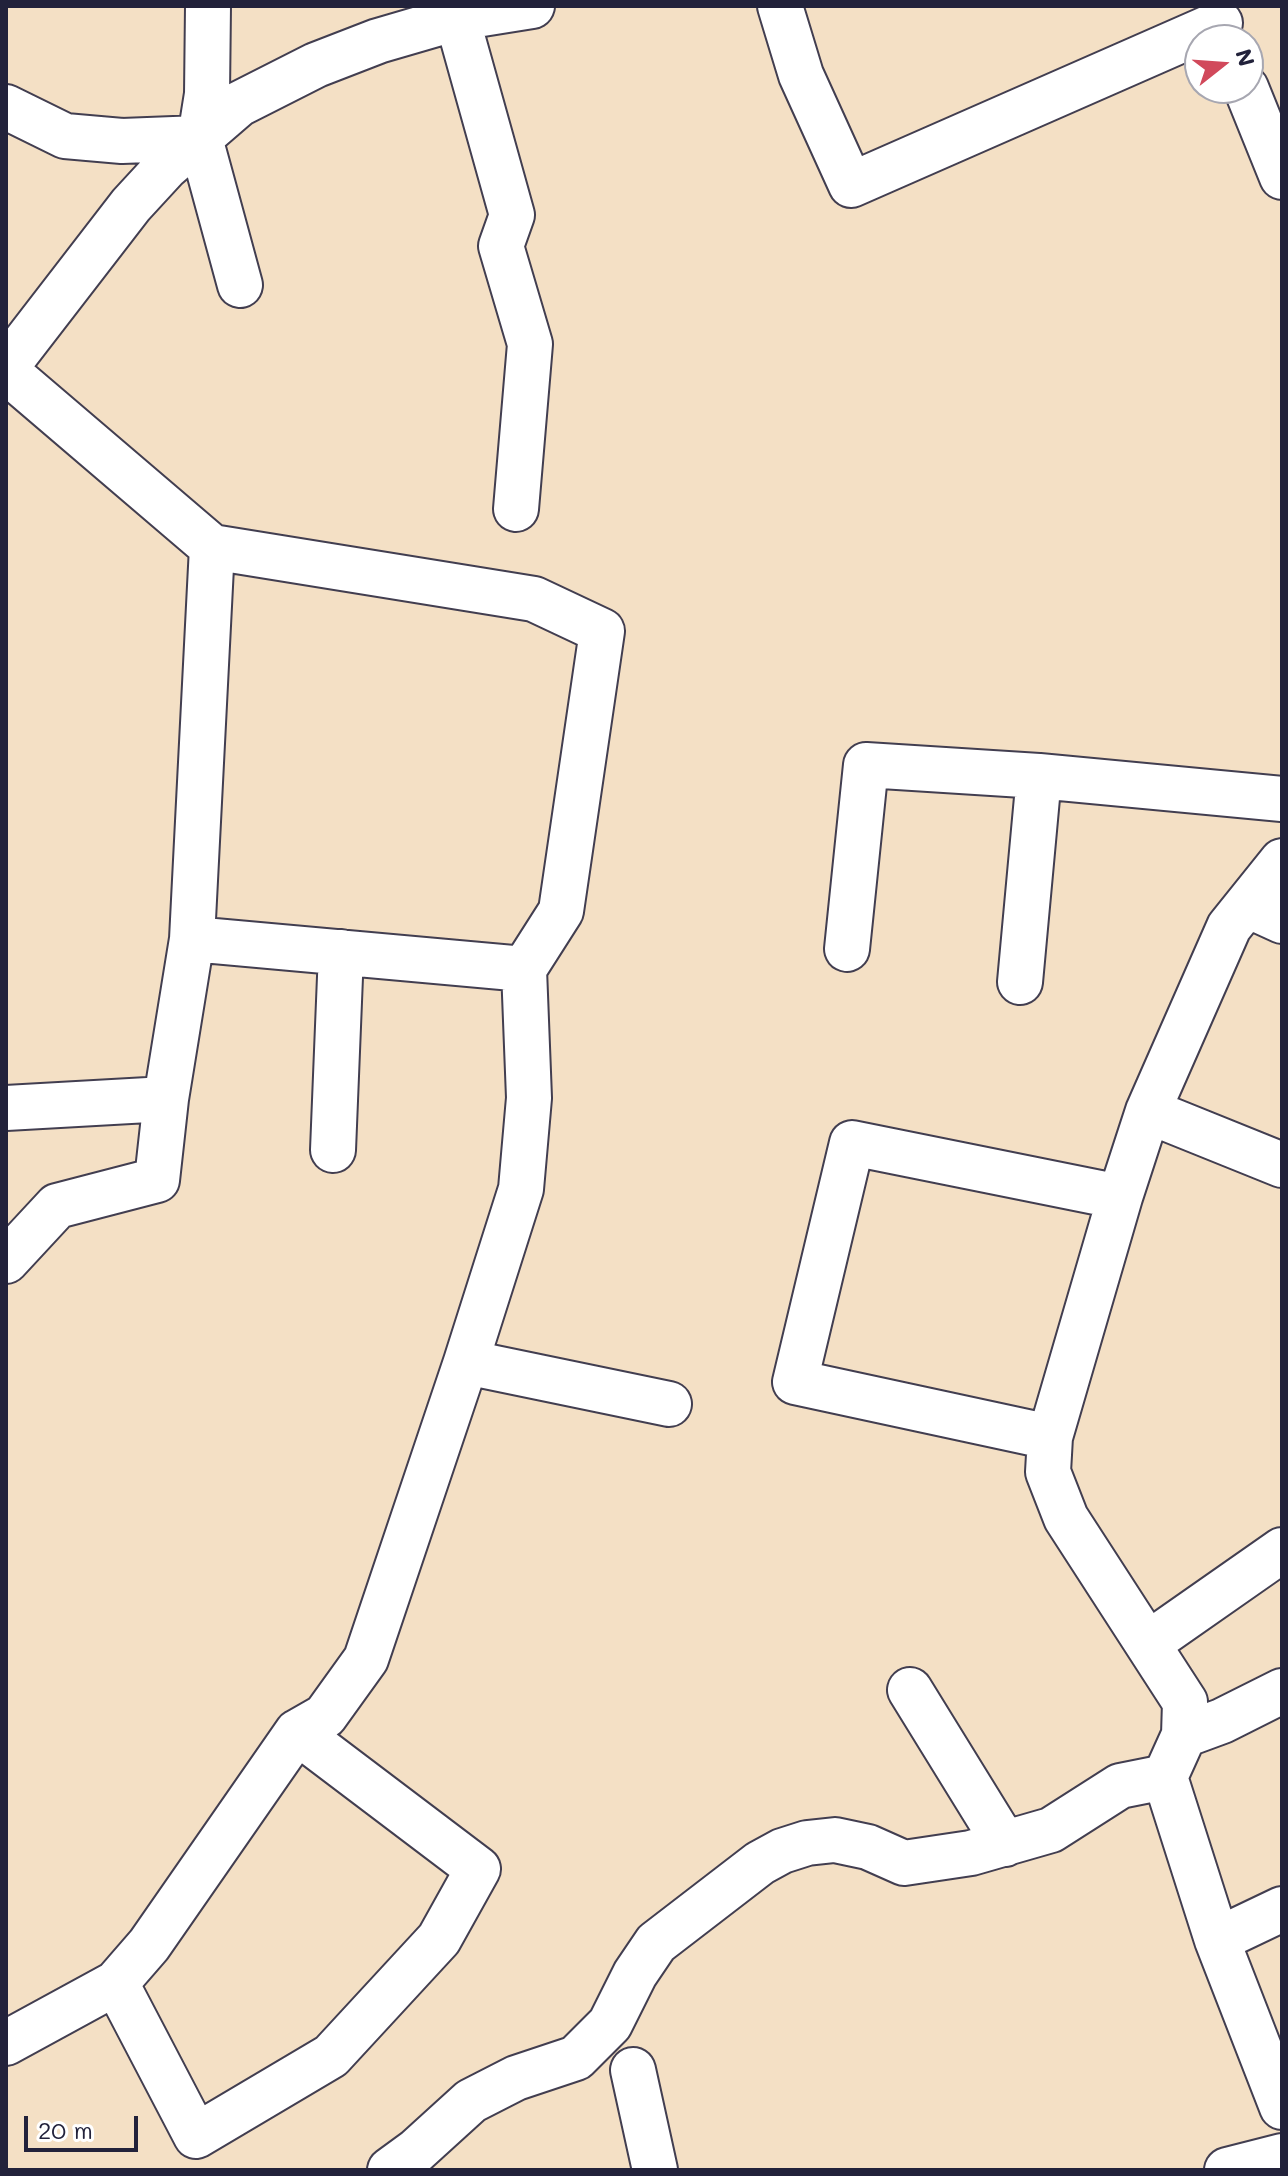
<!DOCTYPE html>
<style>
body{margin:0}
#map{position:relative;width:1288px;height:2176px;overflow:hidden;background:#f4e0c5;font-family:Mali,sans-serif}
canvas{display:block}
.frame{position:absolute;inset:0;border:8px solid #22223b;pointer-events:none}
.north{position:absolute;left:1184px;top:24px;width:80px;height:80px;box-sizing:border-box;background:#fff;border:2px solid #a7a7b1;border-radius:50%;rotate:73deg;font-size:22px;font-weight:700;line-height:32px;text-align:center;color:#22223b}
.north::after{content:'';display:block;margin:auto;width:28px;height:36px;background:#d1495b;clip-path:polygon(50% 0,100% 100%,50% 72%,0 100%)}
.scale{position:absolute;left:24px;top:2116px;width:114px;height:36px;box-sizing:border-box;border:4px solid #22223b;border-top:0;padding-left:10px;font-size:24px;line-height:28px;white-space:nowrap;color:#22223b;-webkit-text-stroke:6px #fff;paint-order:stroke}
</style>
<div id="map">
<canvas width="1288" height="2176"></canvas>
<div class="frame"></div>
<div class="north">N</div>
<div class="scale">20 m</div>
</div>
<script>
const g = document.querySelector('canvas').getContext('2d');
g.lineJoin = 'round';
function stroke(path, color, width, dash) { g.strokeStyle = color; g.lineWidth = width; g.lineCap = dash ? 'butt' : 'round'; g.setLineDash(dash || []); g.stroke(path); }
const minor = new Path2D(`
 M208,6L207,94L200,138L240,285
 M780,6L801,75L851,185L1220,23
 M457,18L512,215L501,246L530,344L516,509
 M1246,88L1282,177
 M6,107L65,136L122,141L200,138
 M6,367L131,205L166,167L239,104L316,65L378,41L457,18L532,6
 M6,371L212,547L192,939L524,969L529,1098L521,1189L466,1362L366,1659L325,1716L297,1732L149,1945L116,1983L6,2043
 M212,547L534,599L602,631L561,911L524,969
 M1282,861L1229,927L1148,1111L1120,1197L1050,1437L1048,1472L1066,1518L1185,1702L1184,1735L1165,1777L1217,1940L1282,2107
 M1247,905L1282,921
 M847,949L866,765L1039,776L1282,799
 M1020,982L1039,776
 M6,1108L166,1099
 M1148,1111L1282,1165
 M333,1150L341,952
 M6,1261L57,1206L157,1180L166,1099L192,939
 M466,1362L669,1404
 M1050,1437L795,1382L852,1143L1120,1197
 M1149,1643L1282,1550
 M910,1690L1005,1844
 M1184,1735L1222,1721L1282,1691
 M1217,1940L1282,1909
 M116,1983L196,2136L331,2056L439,1939L478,1869L297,1732
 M633,2070L655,2170
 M390,2170L416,2151L471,2101L516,2078L576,2058L610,2024L635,1974L656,1943L760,1863L782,1851L807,1843L835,1840L868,1847L904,1863L971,1853L1051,1830L1120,1786L1165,1777
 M1227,2170L1282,2156`);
stroke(minor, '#423e50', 48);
stroke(minor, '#fff', 44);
</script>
